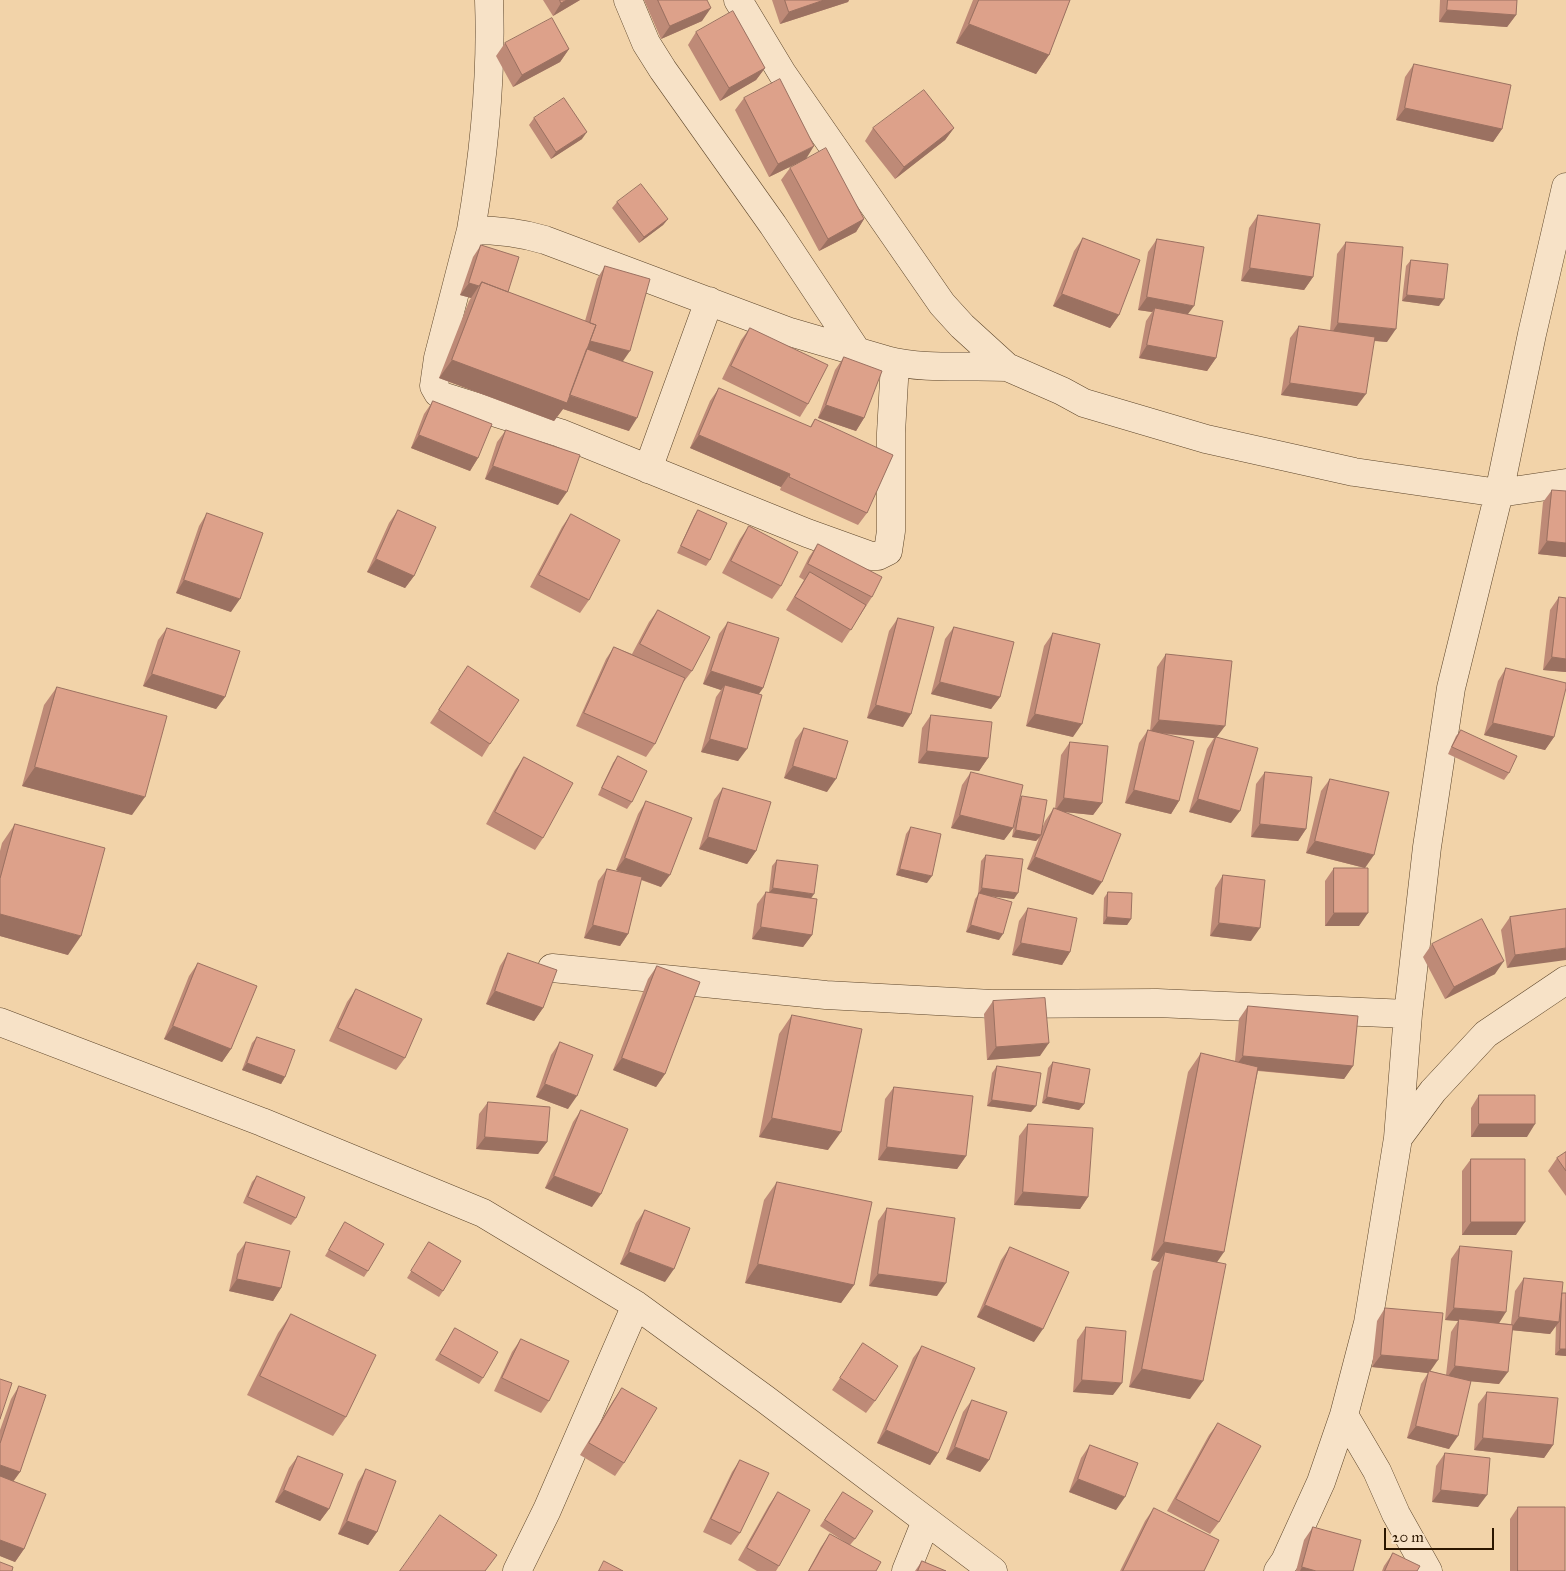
<!DOCTYPE html>
<style>
body{margin:0}
#map{position:relative;width:1566px;height:1571px;overflow:hidden;background:#f2d3a9;font-family:"IM FELL Great Primer",serif}
canvas{display:block}
.scale{position:absolute;left:1384px;top:1528px;width:110px;height:22px;box-sizing:border-box;border:2px solid #2b1600;border-top:0;padding-left:6px;font-size:15px;line-height:18px;white-space:nowrap;color:#2b1600;-webkit-text-stroke:4px #f7e2c7;paint-order:stroke}
</style>
<div id="map">
<canvas width="1566" height="1571"></canvas>
<div class="scale">20 m</div>
</div>
<script>
const g = document.querySelector('canvas').getContext('2d');
g.lineJoin = 'round';
function stroke(path, color, width, dash) { g.strokeStyle = color; g.lineWidth = width; g.lineCap = dash ? 'butt' : 'round'; g.setLineDash(dash || []); g.stroke(path); }
function paint(path, color) { g.fillStyle = color; g.fill(path, 'evenodd'); }
const minor = new Path2D(`
 M628,0L646,43L663,70L773,225L856,350
 M738,0L782,73L942,304L962,326L1007,367L1062,391L1084,403L1206,439L1354,472L1499,493L1566,483
 M471,230C484,154 492,77 489,0
 M895,363L891,433V531L888,551L878,556H871L807,533L560,433L442,396L438,393L434,386L438,358L471,230C497,230 519,232 545,240L790,332L886,360C925,370 967,365 1007,367
 M648,469L709,301
 M552,968L826,995L992,1004L1157,1003L1408,1014
 M0,1022L262,1122L483,1213L636,1305L765,1399L993,1571
 M1398,1138L1433,1091L1486,1034L1566,980
 M1344,1415L1377,1471L1396,1514L1428,1571
 M517,1571L547,1510L636,1305
 M906,1571L926,1521
 M1278,1571L1285,1561L1321,1482L1344,1415L1368,1323L1398,1138L1408,1014L1427,847L1451,688L1499,493L1532,334L1566,187`);
stroke(minor, '#5d452a', 29);
stroke(minor, '#f7e2c7', 28);
paint(new Path2D(`
 M543,0H580L553,16Z
 M644,0H707L702,21L661,39Z
 M772,0H849L848,2L780,24Z
 M973,0H1070L1049,55L1036,74L956,43Z
 M1440,0H1517L1516,15L1507,27L1439,22Z
 M696,32L765,68L756,80L720,101L688,45Z
 M505,43L569,49L560,62L513,87L496,56Z
 M1414,64L1502,129L1493,142L1396,120L1405,77Z
 M744,98L806,159L769,177L735,110Z
 M534,118L582,139L551,159L529,125Z
 M873,128H954L945,140L895,179L865,141Z
 M790,168L864,219L856,232L819,251L781,180Z
 M617,202L668,219L663,225L639,243L612,208Z
 M1258,215L1313,277L1304,290L1241,281L1249,228Z
 M1083,238L1119,315L1110,328L1053,306L1074,251Z
 M1157,239L1188,314L1216,358L1207,371L1139,358L1146,321L1152,312L1138,310L1148,252Z
 M1346,242L1387,342L1374,341L1357,406L1281,395L1290,338L1299,326L1330,331L1337,254Z
 M481,245L508,292L585,321L597,279L605,266L623,362L629,431L563,409L554,421L439,378L469,301L471,298L460,295L473,257Z
 M1411,260L1439,306L1402,301L1406,266Z
 M750,328L808,404L800,417L722,379L741,340Z
 M844,357L864,418L856,431L818,418L835,370Z
 M719,388L810,427L815,419L867,513L858,525L780,490L781,487L690,448L710,401Z
 M433,401L478,458L470,471L411,448L424,414Z
 M506,430L558,505L485,479L497,442Z
 M1552,490L1566,557L1538,554L1543,502Z
 M398,510L414,576L405,588L367,572L389,523Z
 M698,510L710,560L706,566L677,553L694,516Z
 M207,513L231,612L176,593L199,526Z
 M571,514L589,600L580,613L530,587L562,527Z
 M749,526L781,586L772,599L722,573L740,539Z
 M818,544L872,597L842,643L786,610L804,580L799,577L809,557Z
 M1559,597L1566,598V672L1543,670L1550,610Z
 M658,610L692,671L682,684L655,744L646,757L576,726L606,659L614,647L632,654L649,622Z
 M898,618L903,727L867,718L889,631Z
 M728,622L763,688L759,694L738,761L701,752L716,697L721,690L703,684L719,634Z
 M954,627L1000,697L991,709L931,694L945,639Z
 M167,628L225,697L216,709L143,686L158,640Z
 M1053,633L1073,737L1026,726L1044,646Z
 M1166,654L1217,737L1231,823L1189,812L1207,749L1214,738L1163,734L1179,801L1171,814L1125,803L1139,743L1148,730L1150,731L1157,667Z
 M468,666L490,744L482,757L430,723Z
 M1506,668L1554,737L1545,750L1484,735L1498,681Z
 M57,687L132,815L22,786L44,705Z
 M931,715L988,758L979,771L918,763L922,728Z
 M804,728L827,792L784,778L795,740Z
 M1461,730L1509,773L1504,780L1448,754L1456,736Z
 M1070,742L1102,803L1093,815L1065,812L1093,895L1027,869L1039,838L1036,841L1012,837L1015,819L1013,828L1004,840L951,828L962,785L971,772L1019,800L1022,796L1041,831L1045,821L1054,808L1055,809L1061,755Z
 M618,756L632,802L627,809L598,795L613,763Z
 M524,757L543,838L535,850L486,824L515,770Z
 M1265,772L1306,829L1298,841L1251,837L1256,784Z
 M1330,779L1365,868L1306,853L1321,791Z
 M723,788L756,851L747,864L699,849L714,800Z
 M646,801L661,887L641,880L628,934L620,946L584,938L598,881L607,869L620,872L616,870L638,814Z
 M15,824L68,955L0,936V851L2,843Z
 M911,827L927,883L896,875L906,834Z
 M986,855L1014,899L991,896L999,940L966,932L975,899L978,895L981,861Z
 M777,860L811,898L812,935L803,947L752,939L757,904L766,892H769L772,866Z
 M1334,868L1359,926H1325V881Z
 M1223,875L1251,941L1210,936L1215,888Z
 M1108,892L1131,919L1127,925L1103,924L1104,898Z
 M1028,908L1070,952L1062,965L1012,955L1019,921Z
 M1566,909L1507,968L1501,930L1510,917Z
 M1432,944L1495,974L1445,999L1423,957Z
 M508,953L543,1008L534,1021L486,1004L500,966Z
 M198,963L231,1049L222,1062L164,1039L189,976Z
 M657,966L665,1074L656,1087L613,1070L648,979Z
 M356,989L405,1058L396,1070L329,1041L347,1002Z
 M993,1001L1040,1056L987,1060L984,1014Z
 M1248,1006L1353,1066L1344,1079L1258,1071L1217,1262L1190,1399L1129,1387L1153,1271L1159,1262L1151,1260L1188,1072L1201,1053L1235,1061L1239,1019Z
 M792,1015L828,1150L759,1137L779,1034Z
 M257,1037L285,1077L281,1084L242,1070L252,1043Z
 M560,1042L568,1109L536,1097L551,1055Z
 M1053,1062L1084,1104L1079,1110L1042,1103L1048,1068Z
 M997,1066L1031,1112L987,1106L992,1073Z
 M894,1087L966,1156L957,1169L878,1160L885,1099Z
 M1479,1095L1527,1137H1471V1108Z
 M488,1102L547,1142L538,1154L476,1149L479,1114Z
 M581,1110L592,1207L545,1188L573,1122Z
 M1028,1124L1088,1197L1080,1209L1014,1205L1019,1136Z
 M1566,1152V1196L1548,1171L1557,1158Z
 M1471,1159L1516,1235H1462V1171Z
 M257,1176L296,1218L291,1225L243,1203L252,1182Z
 M777,1182L854,1285L841,1303L745,1283L764,1200Z
 M887,1208L937,1296L869,1286L878,1221Z
 M645,1210L665,1282L620,1264L636,1223Z
 M345,1222L368,1271L364,1277L325,1256Z
 M246,1242L281,1288L273,1301L229,1291L237,1254Z
 M429,1242L443,1291L439,1297L407,1278Z
 M1460,1246L1499,1323L1511,1324L1515,1291L1524,1278L1562,1293L1566,1356L1555,1355L1556,1325L1550,1334L1512,1330L1499,1384L1471,1381L1449,1449L1407,1438L1421,1384L1428,1373L1372,1367L1377,1321L1385,1308L1430,1371L1446,1375L1451,1332L1458,1321L1445,1320L1451,1259Z
 M1010,1247L1034,1342L977,1317L1001,1260Z
 M291,1314L346,1417L333,1436L247,1395L278,1333Z
 M1086,1327L1113,1395L1073,1392L1077,1340Z
 M455,1328L483,1378L479,1384L435,1360Z
 M521,1339L549,1401L541,1413L494,1391L512,1352Z
 M863,1343L875,1401L866,1413L832,1390Z
 M922,1346L938,1453L930,1465L877,1443L913,1358Z
 M19,1386L20,1472L13,1482L24,1549L15,1562L0,1556V1430L11,1399Z
 M622,1388L624,1463L615,1476L580,1455L613,1401Z
 M1487,1392L1553,1445L1544,1458L1474,1450L1478,1404Z
 M972,1400L989,1460L980,1472L946,1459L963,1412Z
 M1218,1423L1219,1522L1210,1534L1167,1511L1209,1435Z
 M1090,1445L1116,1510L1069,1492L1081,1458Z
 M1445,1453L1478,1507L1432,1502L1436,1466Z
 M298,1456L329,1509L320,1521L275,1502L289,1468Z
 M740,1460V1533L731,1545L703,1532L732,1472Z
 M366,1469L377,1532L368,1545L338,1534L358,1482Z
 M778,1492L779,1566L776,1571H757L738,1560L769,1505Z
 M843,1492L855,1539L850,1545L876,1571H808L821,1547L830,1534L848,1544L820,1526Z
 M1518,1507L1565,1571H1510V1519Z
 M1154,1508L1204,1571H1120L1145,1521Z
 M1313,1527L1353,1571H1296L1304,1540Z
 M1393,1553L1417,1571H1382L1384,1566Z
 M922,1561L946,1571H915Z`), '#be8a77');
paint(new Path2D(`
 M567,0H580L553,16L561,3Z
 M824,0H849L848,2L780,24L789,12Z
 M711,8L702,21L661,39L670,26Z
 M1447,10L1516,15L1507,27L1439,22Z
 M969,24L1049,55L1036,74L956,43Z
 M569,49L560,62L513,87L522,75Z
 M765,68L756,80L720,101L729,88Z
 M1405,108L1502,129L1493,142L1396,120Z
 M954,128L945,140L895,179L904,167Z
 M587,132L582,139L551,159L556,152Z
 M814,146L806,159L769,177L778,164Z
 M668,219L663,225L639,243L644,237Z
 M864,219L856,232L819,251L828,239Z
 M1250,268L1313,277L1304,290L1241,281Z
 M469,283L479,286L471,298L460,295Z
 M1062,294L1119,315L1110,328L1053,306Z
 M1407,295L1444,299L1439,306L1402,301Z
 M1147,297L1194,306L1185,318L1155,308L1152,312L1138,310Z
 M1338,323L1396,329L1387,342L1330,336Z
 M589,340L630,351L621,364L584,354Z
 M1147,345L1216,358L1207,371L1139,358Z
 M452,360L568,395L637,418L629,431L563,409L554,421L439,378Z
 M1290,383L1366,394L1357,406L1281,395Z
 M826,405L864,418L856,431L818,418Z
 M419,435L478,458L470,471L411,448Z
 M699,435L790,474L781,487L690,448Z
 M493,466L567,492L558,505L485,479Z
 M1547,541L1566,543V557L1538,554Z
 M376,559L414,576L405,588L367,572Z
 M184,580L240,599L231,612L176,593Z
 M1552,657L1566,659V672L1543,670Z
 M711,671L763,688L754,700L725,685L721,690L703,684Z
 M152,674L225,697L216,709L143,686Z
 M940,682L1000,697L991,709L931,694Z
 M876,705L911,714L903,727L867,718Z
 M1035,714L1082,724L1073,737L1026,726Z
 M1159,720L1225,726L1216,738V737L1214,738L1150,732Z
 M1493,723L1554,737L1545,750L1484,735Z
 M710,739L747,749L738,761L701,752Z
 M927,751L988,758L979,771L918,763Z
 M793,766L836,779L827,792L784,778Z
 M35,767L145,797L132,815L22,786Z
 M1134,790L1179,801L1171,814L1125,803Z
 M1064,798L1102,803L1093,815L1055,811Z
 M1198,799L1240,811L1231,823L1189,812Z
 M960,815L1013,828L1004,840L951,828Z
 M1260,824L1306,829L1298,841L1251,837Z
 M1016,830L1041,835L1036,841L1012,837Z
 M708,837L756,851L747,864L699,849Z
 M1315,841L1374,855L1365,868L1306,853Z
 M1035,857L1102,882L1093,895L1027,869Z
 M625,858L670,875L661,887L616,870Z
 M900,869L932,876L927,883L896,875Z
 M773,888L814,894L810,900L768,894Z
 M982,888L1018,893L1014,899L979,895V893L978,895Z
 M1334,913H1368L1359,926H1325Z
 M0,914L81,936L68,955L0,936Z
 M1107,917L1131,919L1127,925L1103,924Z
 M1219,923L1260,928L1251,941L1210,936Z
 M593,925L628,934L620,946L584,938Z
 M971,925L1003,934L999,940L966,932Z
 M761,927L812,935L803,947L752,939Z
 M1021,943L1070,952L1062,965L1012,955Z
 M1566,948V960L1507,968L1515,955Z
 M1504,961L1495,974L1445,999L1454,987Z
 M495,991L543,1008L534,1021L486,1004Z
 M173,1026L231,1049L222,1062L164,1039Z
 M1049,1043L1040,1056L987,1060L996,1047Z
 M1243,1056L1353,1066L1344,1079L1234,1068Z
 M622,1058L665,1074L656,1087L613,1070Z
 M247,1063L285,1077L281,1084L242,1070Z
 M545,1084L577,1096L568,1109L536,1097Z
 M1047,1097L1084,1104L1079,1110L1042,1103Z
 M992,1100L1036,1106L1031,1112L987,1106Z
 M772,1118L841,1132L828,1150L759,1137Z
 M1479,1124H1535L1527,1137H1471Z
 M485,1137L547,1142L538,1154L476,1149Z
 M887,1147L966,1156L957,1169L878,1160Z
 M554,1176L601,1194L592,1207L545,1188Z
 M1023,1192L1088,1197L1080,1209L1014,1205Z
 M1471,1222H1525L1516,1235H1462Z
 M1164,1242L1224,1252L1211,1271L1165,1252L1159,1262L1151,1260Z
 M629,1252L674,1269L665,1282L620,1264Z
 M758,1264L854,1285L841,1303L745,1283Z
 M878,1274L946,1283L937,1296L869,1286Z
 M237,1279L281,1288L273,1301L229,1291Z
 M985,1305L1043,1329L1034,1342L977,1317Z
 M1454,1308L1506,1312L1498,1325L1459,1319L1458,1321L1445,1320Z
 M1519,1317L1559,1322L1550,1334L1510,1330Z
 M1560,1349H1566V1356L1555,1355Z
 M1381,1355L1438,1360L1429,1373V1371L1428,1373L1372,1367Z
 M1455,1366L1508,1372L1499,1384L1446,1379Z
 M1142,1369L1203,1381L1190,1399L1129,1387Z
 M1082,1380L1122,1383L1113,1395L1073,1392Z
 M1416,1426L1458,1436L1449,1449L1407,1438Z
 M886,1430L938,1453L930,1465L877,1443Z
 M1483,1438L1553,1445L1544,1458L1474,1450Z
 M955,1447L989,1460L980,1472L946,1459Z
 M0,1465L20,1472L11,1484L0,1481Z
 M1078,1479L1125,1497L1116,1510L1069,1492Z
 M284,1490L329,1509L320,1521L275,1502Z
 M1441,1490L1487,1495L1478,1507L1432,1502Z
 M347,1521L377,1532L368,1545L338,1534Z
 M0,1540L24,1549L15,1562L0,1556Z
 M1302,1567L1316,1571H1300Z`), '#9b7161');
const building = new Path2D(`
 M560,0H567L561,3Z
 M658,0H707L711,8L670,26Z
 M785,0H824L789,12Z
 M979,0H1070L1049,55L969,24Z
 M1448,0H1517L1516,15L1447,10Z
 M733,11L765,68L729,88L696,32Z
 M552,18L569,49L522,75L505,43Z
 M1414,64L1511,85L1502,129L1405,108Z
 M780,79L814,146L778,164L744,98Z
 M924,90L954,128L904,167L873,128Z
 M564,98L587,132L556,152L534,118Z
 M826,148L864,219L828,239L790,168Z
 M641,184L668,219L644,237L617,202Z
 M1258,215L1320,224L1313,277L1250,268Z
 M1083,238L1140,260L1119,315L1062,294Z
 M1157,239L1204,247L1194,306L1147,297Z
 M1346,242L1403,247L1396,329L1338,323Z
 M481,245L519,257L508,292L482,282L479,286L469,283Z
 M1411,260L1448,264L1444,299L1407,295Z
 M605,266L650,279L630,351L590,341L596,325L590,323Z
 M482,282L596,325L567,403L452,360Z
 M1155,308L1223,321L1216,358L1147,345Z
 M1299,326L1375,337L1366,394L1290,383Z
 M750,328L828,365L808,404L731,366Z
 M587,349L653,372L637,418L570,395Z
 M844,357L882,371L864,418L826,405Z
 M719,388L811,427L815,419L893,455L867,513L789,477L790,474L699,435Z
 M433,401L492,424L478,458L419,435Z
 M506,430L580,455L567,492L493,466Z
 M1552,490L1566,491V543L1547,541Z
 M398,510L436,527L414,576L376,559Z
 M698,510L727,523L710,560L681,546Z
 M207,513L263,533L240,599L184,580Z
 M571,514L620,540L589,600L539,575Z
 M749,526L798,552L781,586L731,561Z
 M818,544L882,577L872,597L808,564Z
 M810,572L866,605L851,630L795,597Z
 M1559,597L1566,598V659L1552,657Z
 M658,610L710,637L692,671L640,644Z
 M898,618L934,627L911,714L876,705Z
 M728,622L779,638L763,688L711,671Z
 M954,627L1014,642L1000,697L940,682Z
 M167,628L240,651L225,697L152,674Z
 M1053,633L1100,644L1082,724L1035,714Z
 M614,647L685,678L655,744L584,713Z
 M1166,654L1232,661L1225,726L1159,720Z
 M468,666L519,700L490,744L439,710Z
 M1506,668L1566,683V688L1554,737L1493,723Z
 M725,685L762,695L747,749L710,739Z
 M57,687L167,716L145,797L35,767Z
 M931,715L992,722L988,758L927,751Z
 M804,728L848,741L836,779L793,766Z
 M1148,730L1194,741L1179,801L1134,790Z
 M1461,730L1517,756L1509,773L1452,747Z
 M1216,737L1258,748L1240,811L1198,799Z
 M1070,742L1108,746L1102,803L1064,798Z
 M618,756L647,771L632,802L602,788Z
 M524,757L573,783L543,838L495,812Z
 M971,772L1023,785L1013,828L960,815Z
 M1265,772L1312,777L1306,829L1260,824Z
 M1330,779L1389,792L1374,855L1315,841Z
 M723,788L771,802L756,851L708,837Z
 M1022,796L1047,800L1041,835L1016,830Z
 M646,801L692,818L670,875L625,858Z
 M1054,808L1121,834L1102,882L1035,857Z
 M15,824L105,848L81,936L0,914V879Z
 M911,827L941,834L932,876L900,869Z
 M986,855L1023,859L1018,893L982,888Z
 M777,860L818,865L814,894L773,888Z
 M1334,868H1368V913H1334Z
 M607,869L642,877L628,934L593,925Z
 M1223,875L1265,880L1260,928L1219,923Z
 M766,892L817,899L812,935L761,927Z
 M1108,892L1132,893L1131,919L1107,917Z
 M979,893L1012,902L1003,934L971,925Z
 M1028,908L1077,918L1070,952L1021,943Z
 M1566,909V948L1515,955L1510,917Z
 M1482,919L1504,961L1454,987L1432,944Z
 M508,953L557,970L543,1008L495,991Z
 M198,963L257,986L231,1049L173,1026Z
 M657,966L700,982L665,1074L622,1058Z
 M356,989L422,1019L405,1058L338,1028Z
 M1045,998L1049,1043L996,1047L993,1001Z
 M1248,1006L1358,1016L1353,1066L1243,1056Z
 M792,1015L862,1029L841,1132L772,1118Z
 M257,1037L295,1050L285,1077L247,1063Z
 M560,1042L593,1055L577,1096L545,1084Z
 M1201,1053L1258,1067L1224,1252L1164,1242Z
 M1053,1062L1090,1069L1084,1104L1047,1097Z
 M997,1066L1041,1073L1036,1106L992,1100Z
 M894,1087L973,1096L966,1156L887,1147Z
 M1479,1095H1535V1124H1479Z
 M488,1102L550,1107L547,1142L485,1137Z
 M581,1110L628,1129L601,1194L554,1176Z
 M1028,1124L1093,1128L1088,1197L1023,1192Z
 M1566,1152V1171L1557,1158Z
 M1471,1159H1525V1222H1471Z
 M257,1176L305,1197L296,1218L248,1197Z
 M777,1182L872,1202L854,1285L758,1264Z
 M887,1208L955,1218L946,1283L878,1274Z
 M645,1210L690,1228L674,1269L629,1252Z
 M345,1222L384,1244L368,1271L329,1250Z
 M246,1242L290,1251L281,1288L237,1279Z
 M429,1242L461,1261L443,1291L411,1271Z
 M1460,1246L1512,1251L1506,1312L1454,1308Z
 M1010,1247L1069,1272L1043,1329L985,1305Z
 M1165,1252L1226,1264L1203,1381L1142,1369Z
 M1524,1278L1563,1282L1559,1322L1519,1317Z
 M1562,1293H1566V1349H1560Z
 M1385,1308L1443,1313L1438,1360L1381,1355Z
 M291,1314L376,1355L346,1417L260,1376Z
 M1459,1319L1513,1325L1508,1372L1455,1366Z
 M1086,1327L1126,1331L1122,1383L1082,1380Z
 M455,1328L498,1352L483,1378L440,1354Z
 M521,1339L569,1361L549,1401L502,1378Z
 M863,1343L898,1366L875,1401L840,1378Z
 M922,1346L975,1368L938,1453L886,1430Z
 M1429,1371L1471,1381L1458,1436L1416,1426Z
 M0,1379L12,1383L0,1419Z
 M19,1386L46,1395L20,1472L0,1465V1444Z
 M622,1388L657,1408L624,1463L589,1443Z
 M1487,1392L1558,1398L1553,1445L1483,1438Z
 M972,1400L1007,1412L989,1460L955,1447Z
 M1218,1423L1261,1446L1219,1522L1176,1499Z
 M1090,1445L1138,1463L1125,1497L1078,1479Z
 M1445,1453L1490,1458L1487,1495L1441,1490Z
 M298,1456L343,1474L329,1509L284,1490Z
 M740,1460L769,1473L740,1533L711,1519Z
 M366,1469L396,1481L377,1532L347,1521Z
 M0,1476L46,1494L24,1549L0,1540Z
 M778,1492L810,1510L779,1566L747,1548Z
 M843,1492L873,1511L855,1539L825,1520Z
 M1518,1507H1565V1571H1518Z
 M1154,1508L1219,1540L1204,1571H1123Z
 M440,1515L497,1555L485,1571H400Z
 M1313,1527L1361,1540L1353,1571H1316L1302,1567Z
 M830,1534L881,1562L876,1571H809Z
 M1393,1553L1420,1566L1417,1571H1385Z
 M604,1561L623,1571H599Z
 M922,1561L946,1571H918Z
 M0,1562L13,1567L12,1571H0Z`);
paint(building, '#dda18a');
stroke(building, '#9b7161', 1);
</script>
